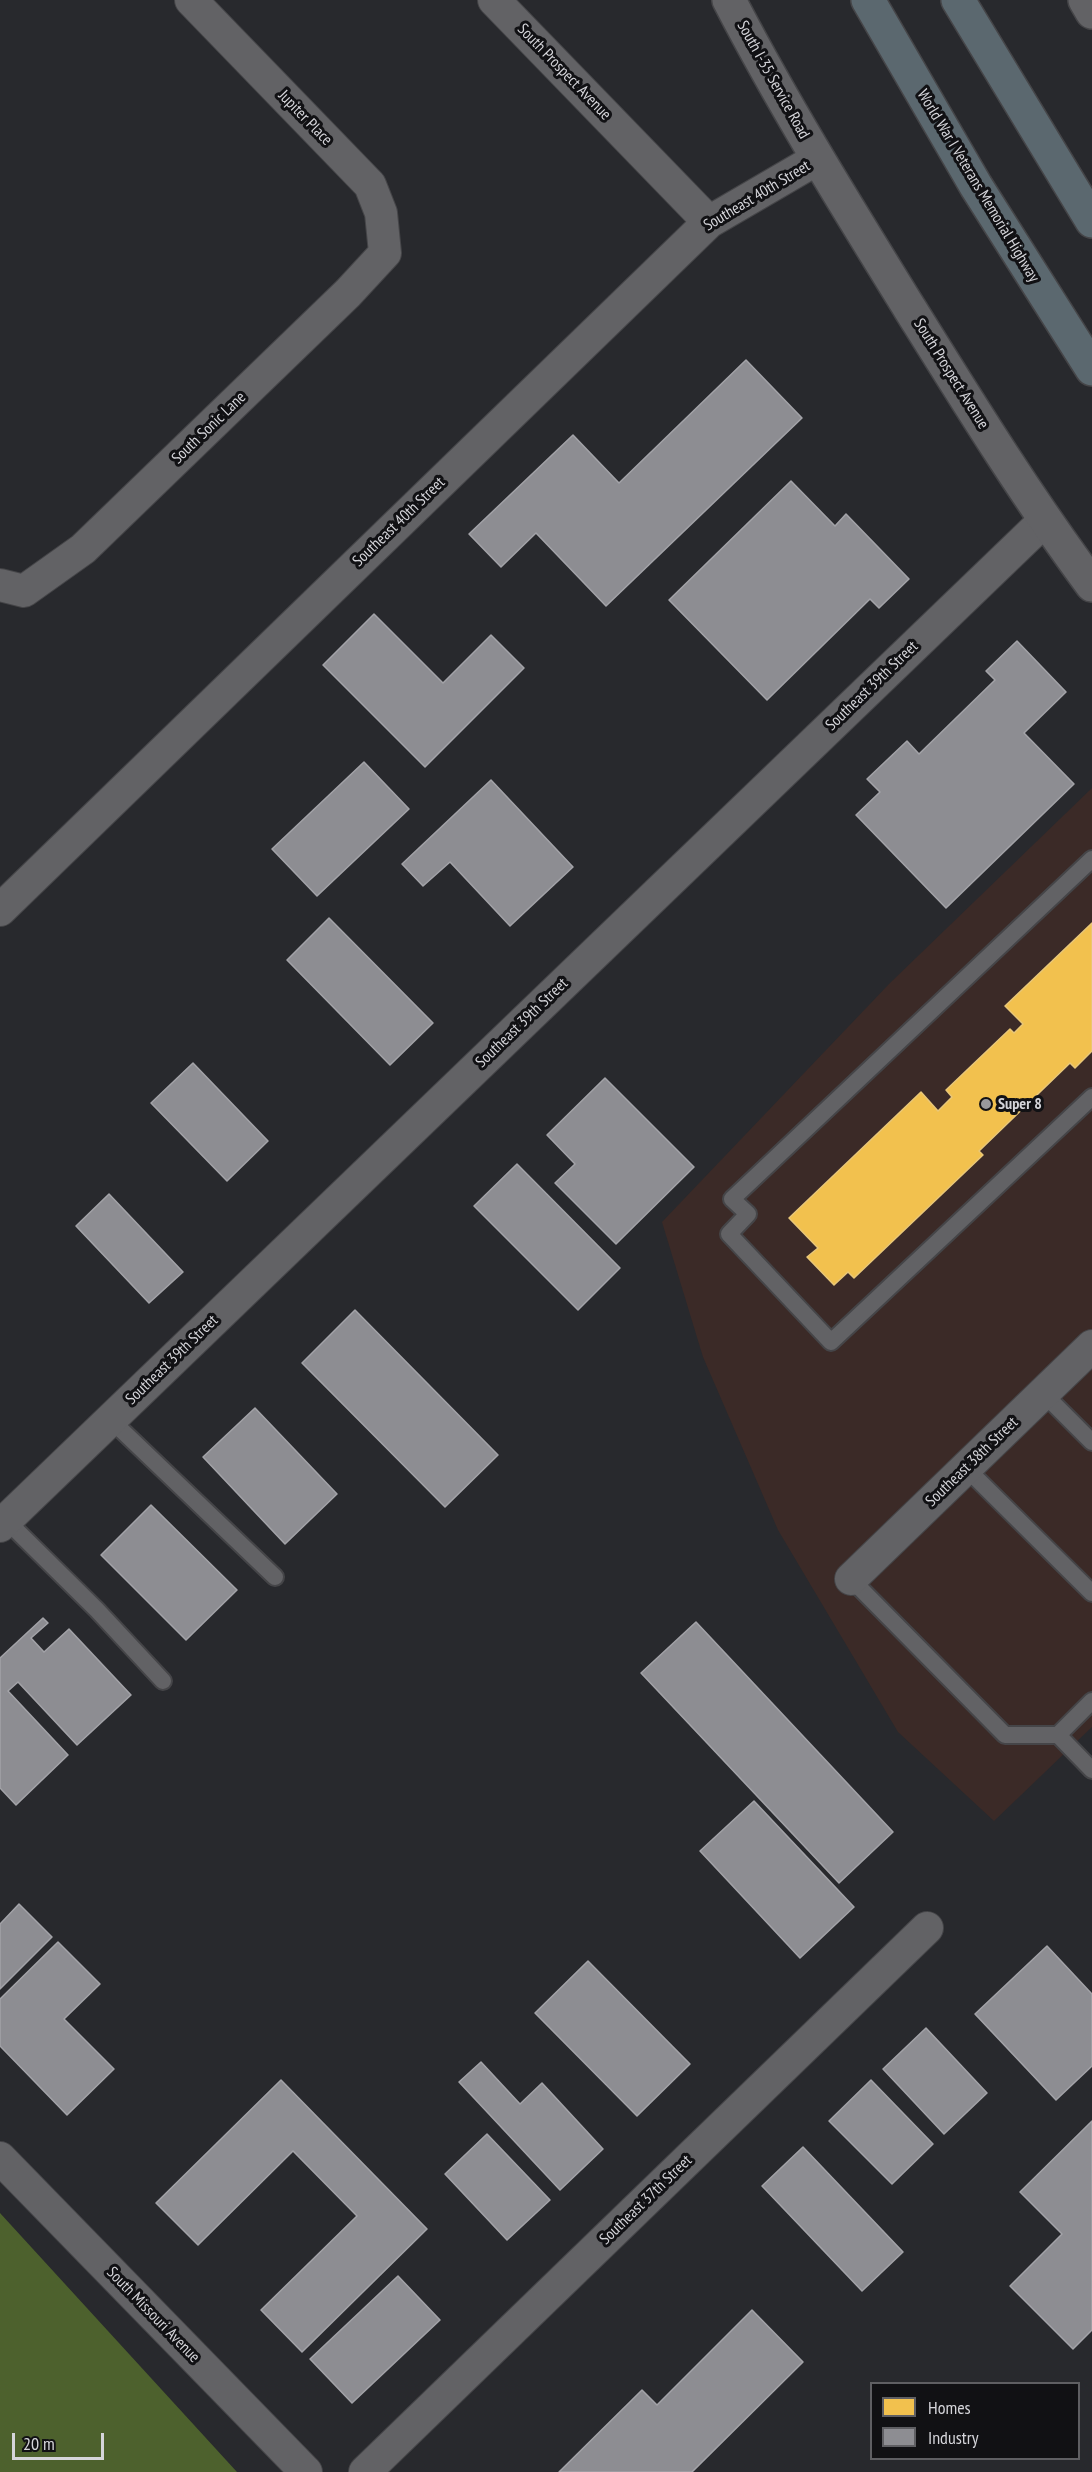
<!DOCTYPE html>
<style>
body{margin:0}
#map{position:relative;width:1092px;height:2472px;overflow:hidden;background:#28292d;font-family:"PT Sans Narrow",sans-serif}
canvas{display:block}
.legend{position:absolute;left:870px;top:2382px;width:210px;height:78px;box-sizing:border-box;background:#111114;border:2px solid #5f5f63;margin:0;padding:8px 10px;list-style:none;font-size:18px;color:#d5d5da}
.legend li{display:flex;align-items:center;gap:12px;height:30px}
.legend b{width:30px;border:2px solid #5f5f63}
.scale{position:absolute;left:12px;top:2433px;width:92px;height:27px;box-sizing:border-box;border:3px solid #d5d5da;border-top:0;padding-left:8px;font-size:18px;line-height:21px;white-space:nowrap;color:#d5d5da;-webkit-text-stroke:4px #111114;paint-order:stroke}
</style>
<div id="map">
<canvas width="1092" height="2472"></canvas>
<ul class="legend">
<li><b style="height:16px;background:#f2c14e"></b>Homes</li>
<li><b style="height:16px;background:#8d8d92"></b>Industry</li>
</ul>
<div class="scale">20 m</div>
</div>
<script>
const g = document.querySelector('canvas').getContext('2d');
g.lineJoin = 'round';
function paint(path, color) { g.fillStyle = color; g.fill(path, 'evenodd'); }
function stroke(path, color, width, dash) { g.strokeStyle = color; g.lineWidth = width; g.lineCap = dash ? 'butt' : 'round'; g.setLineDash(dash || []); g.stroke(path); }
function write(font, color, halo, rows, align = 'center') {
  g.font = font + ' "PT Sans Narrow",sans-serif'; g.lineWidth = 6; g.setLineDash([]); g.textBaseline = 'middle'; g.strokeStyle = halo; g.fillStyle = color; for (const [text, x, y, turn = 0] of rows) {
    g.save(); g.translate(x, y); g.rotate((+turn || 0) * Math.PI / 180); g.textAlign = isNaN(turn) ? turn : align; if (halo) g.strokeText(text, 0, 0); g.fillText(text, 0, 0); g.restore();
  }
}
paint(new Path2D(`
 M1092,788V1727L994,1821L898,1732L778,1530L703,1357L662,1222L890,983Z`), '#3b2a27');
paint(new Path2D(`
 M0,2213L237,2472H0Z`), '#4d612d');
const homes = new Path2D(`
 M1092,923V1051L1075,1068L1070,1063L979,1151L983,1155L854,1278L848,1272L834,1285L807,1257L818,1248L789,1218L921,1092L938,1111L952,1097L946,1090L1010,1029L1014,1033L1023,1024L1005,1006Z`);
paint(homes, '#f2c14e');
stroke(homes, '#e9c778', 1.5);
const industry = new Path2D(`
 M746,360L802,418L606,606L536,533L501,567L469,534L573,435L619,483Z
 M791,481L835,526L846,514L909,579L879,608L870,599L767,700L669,600Z
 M374,614L443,683L491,635L524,668L425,767L323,665Z
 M1017,641L1066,692L1024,733L1074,784L946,908L856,815L880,792L867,779L907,741L919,754L995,680L986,671Z
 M364,762L409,809L317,896L272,849Z
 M491,780L573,867L510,926L450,862L423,886L402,864Z
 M329,918L433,1023L390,1065L287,960Z
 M193,1063L268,1141L227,1181L151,1103Z
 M605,1078L694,1167L616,1244L555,1183L575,1164L547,1135Z
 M517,1164L620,1268L578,1310L474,1206Z
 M109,1194L183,1272L149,1303L76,1226Z
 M355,1310L498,1455L445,1507L302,1363Z
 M255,1408L337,1494L285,1544L203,1457Z
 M151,1505L237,1590L186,1640L101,1555Z
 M43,1618L48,1623L31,1638L44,1652L69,1629L131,1695L77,1745L18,1682L8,1691L68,1755L16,1805L0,1788V1658Z
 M696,1622L893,1832L839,1883L641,1673Z
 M754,1801L854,1907L800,1958L700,1851Z
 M19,1904L52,1937L0,1989V1924Z
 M58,1942L100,1984L64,2019L114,2069L67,2115L0,2046V1999Z
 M1047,1946L1092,1994V2066L1056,2100L975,2014Z
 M588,1961L690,2064L637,2116L535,2013Z
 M926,2028L987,2093L944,2134L883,2069Z
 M481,2062L520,2104L542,2083L603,2149L560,2190L459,2082Z
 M281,2080L427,2229L302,2352L261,2310L357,2216L293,2151L198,2245L156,2203Z
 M871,2080L933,2144L892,2184L829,2121Z
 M1092,2121V2330L1073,2349L1010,2286L1062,2234L1020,2192Z
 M487,2134L550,2200L507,2240L445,2174Z
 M803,2147L903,2252L862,2291L762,2186Z
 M398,2276L440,2320L352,2403L310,2359Z
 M752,2310L803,2362L692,2472H559L642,2390L657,2405Z`);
paint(industry, '#8d8d92');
stroke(industry, '#a3a3a8', 1.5);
const lane = new Path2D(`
 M1092,859L732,1199L748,1214L729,1234L831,1342L1092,1097
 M1043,1393L1092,1442
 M110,1419L275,1577
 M966,1468L1092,1593
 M6,1520L97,1610L163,1681
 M851,1579L1005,1735H1058
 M1092,1701L1058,1735L1092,1770`);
const street = new Path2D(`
 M494,0L709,222
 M0,585L24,591L83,549L348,293L385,253L381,213L370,185L191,0
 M0,910L709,222L817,159
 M0,1526L1044,521
 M851,1579L1092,1346
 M0,2158L306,2472
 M365,2472L927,1928`);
const secondary = new Path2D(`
 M729,0C784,106 847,207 910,309C968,402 1026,496 1092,585
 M1085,0L1092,12`);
const highway = new Path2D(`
 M868,0L976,186L1092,369
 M958,0L1092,221`);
stroke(lane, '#454548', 20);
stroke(street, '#454548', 34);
stroke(secondary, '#454548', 36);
stroke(highway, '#454548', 36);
stroke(lane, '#626265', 16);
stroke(street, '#626265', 32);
stroke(secondary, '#626265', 33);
stroke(highway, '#5b686f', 33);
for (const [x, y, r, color] of [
 [986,1104,6,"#98999d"]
]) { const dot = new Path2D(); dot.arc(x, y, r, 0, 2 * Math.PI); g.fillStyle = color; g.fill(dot); stroke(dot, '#111114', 2); }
write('16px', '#d5d5da', '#111114', [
 ["South Prospect Avenue",564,72,46],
 ["South I-35 Service Road",773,80,61],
 ["Jupiter Place",305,118,46],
 ["World War I Veterans Memorial Highway",978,186,59],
 ["Southeast 40th Street",757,196,-31],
 ["South Prospect Avenue",951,374,58],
 ["South Sonic Lane",209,428,-44],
 ["Southeast 40th Street",399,522,-44],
 ["Southeast 39th Street",872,686,-44],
 ["Southeast 39th Street",522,1023,-44],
 ["Southeast 39th Street",172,1360,-44],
 ["Southeast 38th Street",972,1462,-44],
 ["Southeast 37th Street",646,2200,-44],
 ["South Missouri Avenue",153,2315,46]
]);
write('bold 16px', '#d5d5da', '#111114', [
 ["Super 8",998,1104]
], 'left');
</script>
